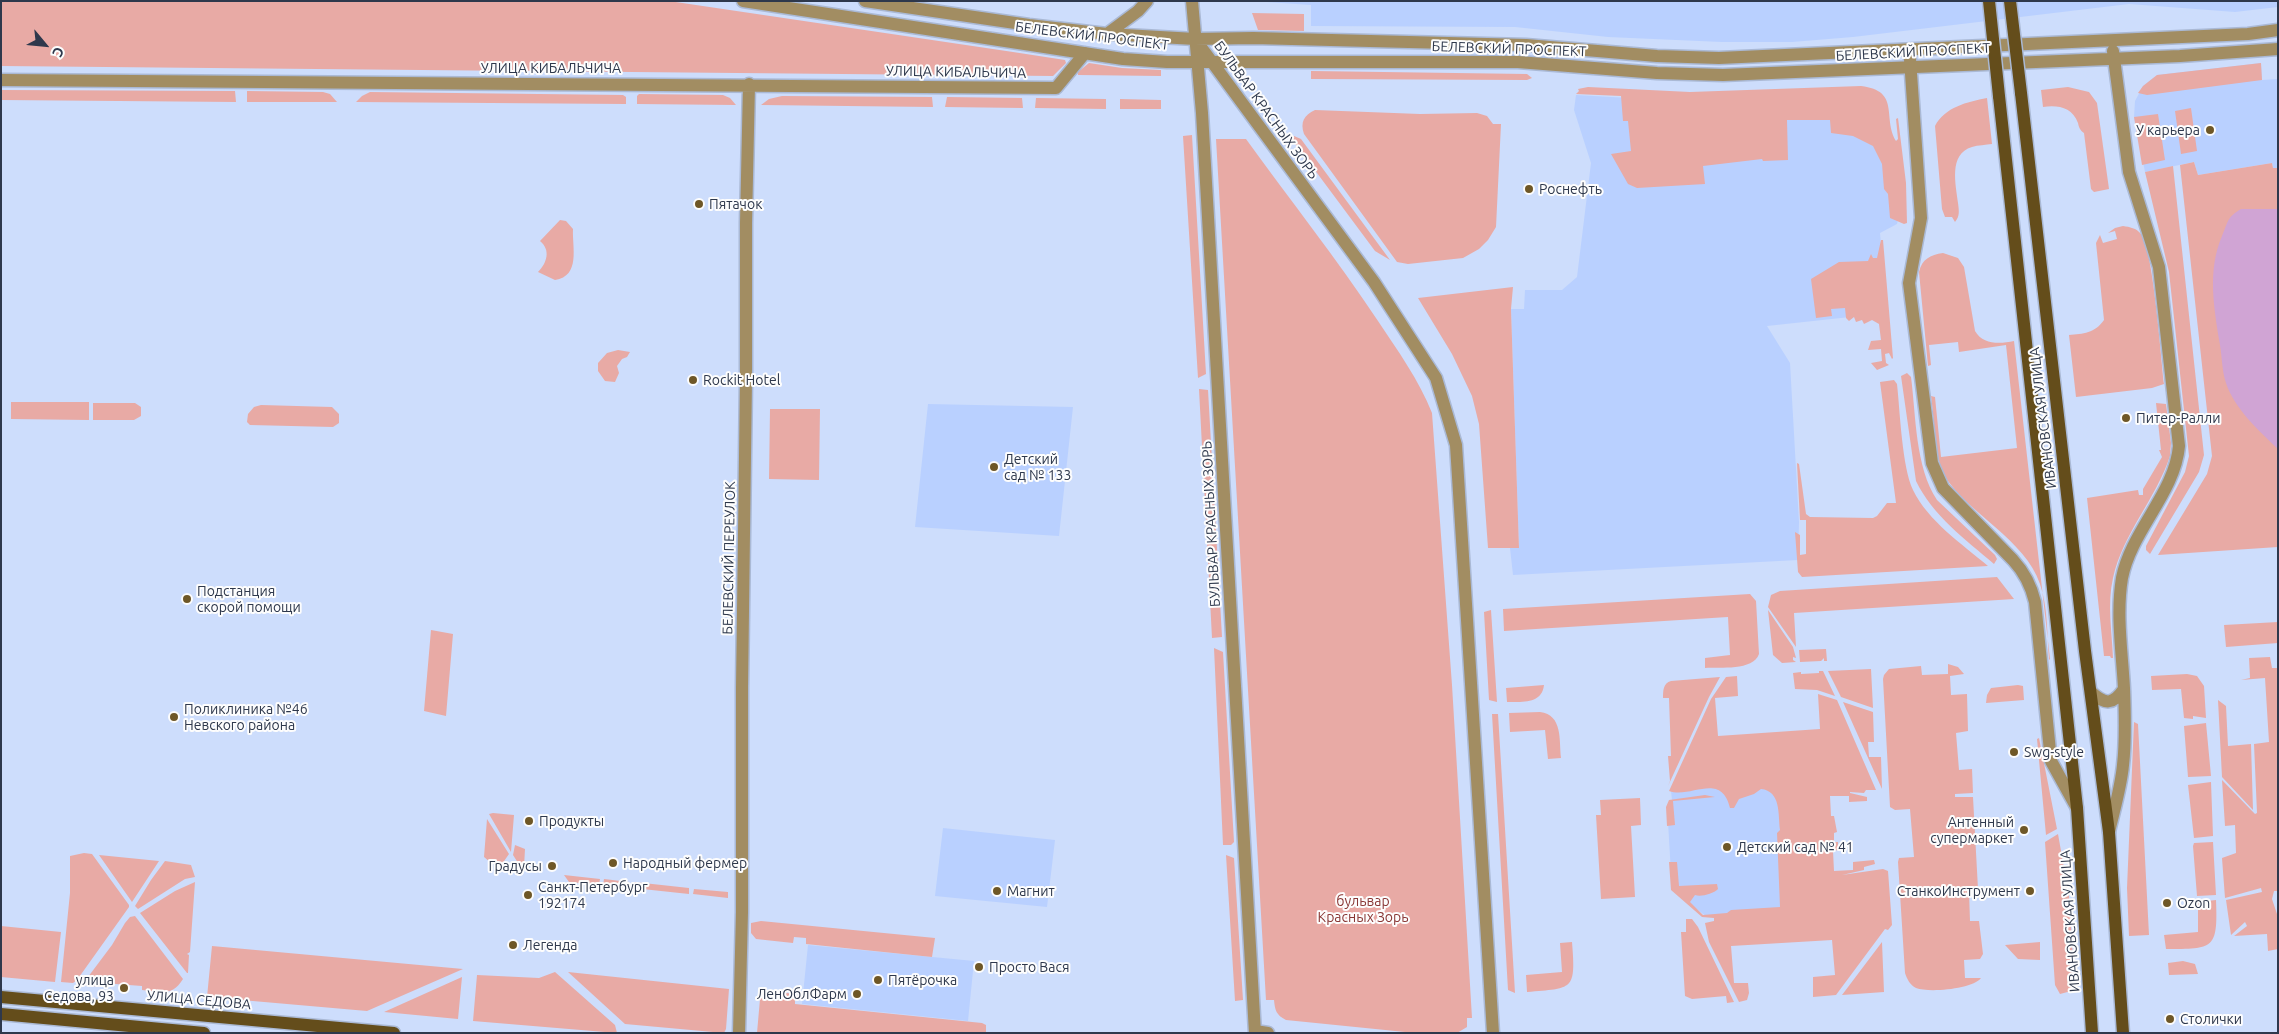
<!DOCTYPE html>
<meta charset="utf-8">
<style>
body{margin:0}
#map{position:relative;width:2279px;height:1034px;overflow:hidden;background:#cdddfc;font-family:Ubuntu,sans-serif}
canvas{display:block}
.frame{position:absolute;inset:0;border:2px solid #2e384c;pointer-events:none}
.north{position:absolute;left:20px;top:20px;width:50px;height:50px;-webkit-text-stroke:4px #fdfdfd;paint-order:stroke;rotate:118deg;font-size:14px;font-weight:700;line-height:20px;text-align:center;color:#2e384c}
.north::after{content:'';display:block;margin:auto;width:18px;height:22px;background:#2e384c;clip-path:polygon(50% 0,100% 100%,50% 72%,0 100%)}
</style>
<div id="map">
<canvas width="2279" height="1034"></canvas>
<div class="frame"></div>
<div class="north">С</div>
</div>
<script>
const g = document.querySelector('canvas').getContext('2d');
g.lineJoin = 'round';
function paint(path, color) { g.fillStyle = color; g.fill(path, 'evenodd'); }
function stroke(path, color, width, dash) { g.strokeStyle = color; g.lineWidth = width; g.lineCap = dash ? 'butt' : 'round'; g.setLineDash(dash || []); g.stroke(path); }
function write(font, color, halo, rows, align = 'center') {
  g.font = font + ' Ubuntu,sans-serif'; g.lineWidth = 4; g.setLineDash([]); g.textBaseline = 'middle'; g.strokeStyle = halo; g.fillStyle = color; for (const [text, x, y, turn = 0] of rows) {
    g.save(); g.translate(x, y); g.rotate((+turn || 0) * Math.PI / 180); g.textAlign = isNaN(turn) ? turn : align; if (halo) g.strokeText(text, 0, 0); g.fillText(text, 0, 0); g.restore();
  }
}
paint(new Path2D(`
 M1252,1H2278V7L2235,12L2129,4L1853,37L1792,42H1722L1608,37L1515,27L1311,26V5Z
 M2261,63L2262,80L2278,79V168H2273L2272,163L2198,175L2194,162L2145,172L2134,117L2135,101L2143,86L2157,75Z
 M1576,95L1701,102H1863L1899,215L1897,224L1880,233L1887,313L1767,326L1790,363L1799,522L1798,560L1513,575L1510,548H1519L1511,309H1524L1525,290H1562L1577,277L1591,163L1574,110Z
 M928,404L1073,407L1059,536L915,527Z
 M1778,768L1788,911L1707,917L1672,890L1667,805L1672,800L1671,791Z
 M943,828L1055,840L1047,907L935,896Z
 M808,945L974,961L968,1021L802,1004Z`), '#b9d0ff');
paint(new Path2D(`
 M1,1H669L1013,52L1065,60L1066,63L1053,76L1,66Z
 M1252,13L1304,14V31L1258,30Z
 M1089,63L1122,68L1161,70V76L1078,75V72Z
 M2261,63L2262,80L2147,95L2138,93L2143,86L2157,75Z
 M1311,71L1527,74L1532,78L1527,80L1311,79Z
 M1861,86C1901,91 1882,117 1896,141L1898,139L1896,119L1898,118L1906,183L1907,223L1904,224L1890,218L1888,194L1884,189L1882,164L1873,146L1853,136L1831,133L1830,120H1787L1788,160L1763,161L1762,159L1703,166L1705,184L1637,188L1628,184L1611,154L1631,151L1628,121H1623L1621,96L1576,94L1579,91L1578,89L1588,87L1690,92Z
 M2068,87L2089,92L2097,103L2109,189L2094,192L2091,189L2084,133C2080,130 2079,128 2078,123C2072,107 2058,105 2043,107L2041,90Z
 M1,90L235,91L236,102L1,100Z
 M247,91L323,92L330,94L337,102H247Z
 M370,92L623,95L626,97V104L356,102L362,96Z
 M639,94L723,95L730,98L736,105L637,104V96Z
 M782,96L932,97L933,107L761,105L769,99Z
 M947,97L1022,98L1023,108L945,107Z
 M1036,98L1106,99V109L1035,108Z
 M1987,98L1992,144C1986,145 1978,145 1972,147C1948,154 1956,185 1958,203C1959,211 1960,216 1955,222L1952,217H1945L1942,209L1935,126C1945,107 1967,102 1987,98Z
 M1120,99L1161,100V109H1120Z
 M2191,108L2197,151L2181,154L2175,111Z
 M1315,110L1420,114L1477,113L1487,116L1493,124H1501L1496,227L1488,240L1479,249L1463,258L1408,264L1397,262L1304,134C1300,122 1304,115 1315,110Z
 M2158,114L2165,160L2142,165L2134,117Z
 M1192,135L1206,374L1198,378L1183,136Z
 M1294,136L1301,139L1390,260L1375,251L1291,138Z
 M1216,139H1246C1290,200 1337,259 1378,321C1398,351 1419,380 1432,413L1452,685L1472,1018H1467V1027L1457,1033H1415L1286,1020C1276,1015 1275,1010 1274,1000H1266Z
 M2194,162L2198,175L2272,163L2273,168H2278V547L2158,555L2207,474L2212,456L2180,165Z
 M2173,166L2204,455L2199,472L2150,554L2146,550V546L2185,472L2189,456L2169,272L2145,172Z
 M560,220L566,221L573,229C572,247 581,276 555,280L538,272C547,263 551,250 540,241Z
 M2123,226C2130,227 2136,228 2141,234C2153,248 2161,358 2164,384L2152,388L2076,397L2069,335C2083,334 2095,333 2104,320L2096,243L2100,235L2103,243L2117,239L2115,231L2108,233L2115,228Z
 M1881,240H1883L1893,358L1892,359L1889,353L1885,354L1886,363L1889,365L1877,370L1871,363L1882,361L1881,349L1868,350L1871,341L1881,340L1879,324L1872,320L1864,324L1862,320L1856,322L1854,317L1849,321L1846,318L1845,308L1831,309L1832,316L1816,318L1811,279L1839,262L1868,261L1871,254L1873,258H1877Z
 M1943,253L1958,258L1964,267L1975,331C1983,345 2000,344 2014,341L2050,659L2049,660C2047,636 2048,607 2040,584C2025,539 1968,514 1944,475C1935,460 1934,415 1931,396L1935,397L1941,457L2017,448L2006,345L1959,352L1958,342L1929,345L1931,365L1928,366L1919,272C1922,259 1930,255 1943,253Z
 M1513,287L1511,309L1519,548H1488L1479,424L1472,396L1452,354L1418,298Z
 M618,350L630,352L627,357L622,359L617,366L619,373L615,382L605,381L598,371V363L607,353Z
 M1907,373L1911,377C1916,415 1915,467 1937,500L1995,555L1997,559L1994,564C1965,539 1933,516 1916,481L1901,376Z
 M1894,380L1897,384C1900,411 1902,467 1913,490C1928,521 1962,544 1988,566L1802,577L1798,572L1795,532L1800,535V555L1806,554V520H1800L1797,463L1799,464L1806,514L1810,517L1873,518L1877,516L1887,503H1896L1880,382Z
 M1199,389L1208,390L1222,637L1212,638Z
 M11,402H89V420L11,419Z
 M93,403H135L141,407V416L134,420H93Z
 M2156,403L2166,404L2171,443L2170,456C2156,499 2123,533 2113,578C2107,604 2112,632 2113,658H2111L2110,656H2104L2087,498L2138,490L2139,495H2143V489L2162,457L2159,450H2161Z
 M261,405L332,407L339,414V423L333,427L250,425L247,422L248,414L254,407Z
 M770,409H820L819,480L769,479Z
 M1997,577L2014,599L1794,613L1796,647L1768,607L1771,595L1780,591Z
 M1750,594L1756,601L1759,654C1753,671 1720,667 1705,668V658L1730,655L1728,617L1504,631L1503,609Z
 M1491,610L1497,702L1489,700L1484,612Z
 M1768,610L1793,647L1796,658L1793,657V660L1796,662L1782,663L1773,655Z
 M2278,622V643L2226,647L2224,625Z
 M431,630L453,634L446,716L424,711Z
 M1214,648L1223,652L1234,842L1231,845H1223Z
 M1826,649L1827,661H1824V658L1821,661L1800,662L1799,650Z
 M2270,657L2272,668H2278V891H2274L2272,899L2278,917V949L2268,951L2267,934L2234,936L2247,926L2245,922L2231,935L2226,900L2262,892L2261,888L2225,898L2222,858L2236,853L2235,825L2225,826L2222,780L2255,814L2257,813L2254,744L2269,742L2265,678L2241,680L2250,678L2249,658Z
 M1948,664L1958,667L1964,674L1950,676L1951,695L1967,694L1968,731L1956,733L1959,770L1972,769L1973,793L1955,794V797H1973L1978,889L1969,891L1970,921H1979L1983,954L1980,959L1964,960L1965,978H1981C1973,989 1929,993 1916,988C1910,985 1907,979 1905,973L1898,862L1899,858L1914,857L1910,809L1895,810L1890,807L1883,679L1884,675L1889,669L1921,666L1922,675L1948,674Z
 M1871,669L1873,708L1841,697L1828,671Z
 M1819,671H1823L1835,696L1817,690L1795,689L1793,673L1801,672V674L1819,673Z
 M2187,674L2197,676L2204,686L2206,718L2193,716V719L2184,718L2181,689L2152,690L2151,676Z
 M1737,676L1738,696L1715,698L1718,736L1820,729L1818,694L1837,700L1876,790H1866L1864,793L1850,792V793L1867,797V801L1849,802V796H1830L1831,816H1834L1837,832L1834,833V842H1838V850L1833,851L1834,871L1853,870V862L1874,860L1875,864L1864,867V870L1842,875L1883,869L1888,871L1892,925L1888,930L1885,929L1836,995L1813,997V977L1835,975L1832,940L1731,946L1734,983H1748L1749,993L1747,1000L1739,1002L1709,942L1705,923L1714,921V918L1702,917L1671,890L1669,862H1677L1679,886L1717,884L1718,889C1713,894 1701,897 1695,895L1690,902L1703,915L1727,913L1731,910L1780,907L1777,833L1780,830C1778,814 1781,791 1761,789L1754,794L1739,799L1734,808H1730C1721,771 1691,799 1669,791L1711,699L1726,677Z
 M1720,677L1709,697L1668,786L1670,781L1668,756H1671L1669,698H1663C1663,691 1663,683 1671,681Z
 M1544,685C1542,704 1522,702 1507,702L1506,688Z
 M2018,685L2023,686L2024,700L1986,703L1987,695L1991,688Z
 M2218,700L2226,706L2228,746L2251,744L2253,810L2222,777Z
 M1843,702L1873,712L1874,742H1868L1869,757H1881L1882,789Z
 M1540,712C1563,715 1559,740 1561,758L1548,759L1545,730L1510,732L1509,713Z
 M1492,714H1498L1515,993L1508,990Z
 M2134,722L2138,724L2149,935L2129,936L2127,888Z
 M2206,723L2211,776L2188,777L2184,726Z
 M2039,738L2057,829L2046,835L2037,739Z
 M2211,782L2213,836L2194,838L2188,785Z
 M1705,795L1715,797L1673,801L1675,825L1667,826L1666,807L1669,800Z
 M1640,798L1641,825L1631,826L1635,897L1601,899L1596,815H1601L1600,800Z
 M493,813L514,815L511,852L489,814Z
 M487,819L509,854L502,864L490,862L484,857Z
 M2058,834L2069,896L2075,990L2060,994L2055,985L2045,842Z
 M2213,842L2216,895L2197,896L2193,846L2194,843Z
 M515,845L525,849L524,867L520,866L513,855Z
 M84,853L92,854L129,905V907L77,980L73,983L61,982L70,893V856Z
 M99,855L159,861L132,902Z
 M1226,855L1234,858L1243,1000L1235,1001Z
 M165,861L191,865L195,877L185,879L138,909L135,906L151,880Z
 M564,875L600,879L599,885L569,882Z
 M604,879L629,882V888L603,885Z
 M195,882L190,952L187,954L189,955L188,973H187L140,913L175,891Z
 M634,882L689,888V894L633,888Z
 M694,889L728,892V898L693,894Z
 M2216,900C2218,949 2214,949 2166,949L2164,935L2198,932V902Z
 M135,916L183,979C172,997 161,992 142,990V986L103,983L102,987L82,985L112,945L125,923L130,917Z
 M1686,919H1692L1698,927L1734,1002L1727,1003L1726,996L1692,999L1685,996L1681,932H1686Z
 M761,921L935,938L932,957L806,944V938L794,937L793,943L756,939L751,933V923Z
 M1,926L61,932L55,982L1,977Z
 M1572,942C1576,991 1573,988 1527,992L1526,975L1562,972L1560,943Z
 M1882,942L1884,992L1842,995Z
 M2040,942V960L2018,959L2005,945Z
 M212,946L463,969L367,1011L207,997Z
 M2183,961L2195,964L2198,974L2169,975L2168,963Z
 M555,972L615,1025L617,1033L473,1021L477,975L539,978Z
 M568,972L729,989L726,1029L724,1033L625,1024Z
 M462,977L458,1019L384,1012Z
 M771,991L795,994V1004L982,1023L986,1025V1033H757L760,999Z`), '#e8aaa5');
paint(new Path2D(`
 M2241,209H2278V449C2259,431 2234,408 2226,383C2222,371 2222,357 2220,345C2214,308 2207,271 2222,236C2228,222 2227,217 2241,209Z`), '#d0a4d4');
const minor = new Path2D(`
 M743,1L1123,59L1167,62H1518L1657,73L1723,75L2180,56L2278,49
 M865,1L1029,25L1107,34L1195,39L1253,38L1526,45L1657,56L1719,58L2248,34L2278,30
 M1192,1L1202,113L1255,1033
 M1107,34L1138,11L1147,1
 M1195,39L1374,282L1436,378L1456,445L1493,1033
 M1910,59L1921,218L1909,283L1932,463L1943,488L2013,560C2025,573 2031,585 2035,602L2051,761L2077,808
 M1,80L1056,88L1085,53
 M2091,692C2105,705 2113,705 2124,689
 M2109,832C2114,810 2121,787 2123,765C2126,740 2125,713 2124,688C2122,652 2116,614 2122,578C2131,531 2175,493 2179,446L2159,267L2129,172L2113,51
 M1255,1031L1268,1033
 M739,1033L742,912V688L746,379V223L749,84`);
const major = new Path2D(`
 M2021,93L2085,651L2109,832L2123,1033
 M1999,96L2077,808L2092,1033
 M1,997L394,1033
 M1,1014L204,1033`);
stroke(minor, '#aab9d5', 15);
stroke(major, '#aab9d5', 15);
stroke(minor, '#a28d62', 12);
stroke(major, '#644d1b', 12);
const majorBridge = new Path2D(`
 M1989,1L1999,96
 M2010,1L2021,93`);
stroke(majorBridge, '#aab9d5', 15, []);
stroke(majorBridge, '#644d1b', 12);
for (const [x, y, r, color] of [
 [2210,130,5,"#6e5727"],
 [1529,189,5,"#6e5727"],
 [699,204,5,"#6e5727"],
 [693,380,5,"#6e5727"],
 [2126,418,5,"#6e5727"],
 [994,467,5,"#6e5727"],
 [187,599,5,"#6e5727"],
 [174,717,5,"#6e5727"],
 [2014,752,5,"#6e5727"],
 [529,821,5,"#6e5727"],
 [2024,830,5,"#6e5727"],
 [1727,847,5,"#6e5727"],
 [613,863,5,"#6e5727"],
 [552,866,5,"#6e5727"],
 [997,891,5,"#6e5727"],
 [2030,891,5,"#6e5727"],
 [528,895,5,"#6e5727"],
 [2167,903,5,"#6e5727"],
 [513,945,5,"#6e5727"],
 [979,967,5,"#6e5727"],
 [878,980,5,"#6e5727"],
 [124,988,5,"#6e5727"],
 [857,994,5,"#6e5727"],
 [2170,1019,5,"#6e5727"]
]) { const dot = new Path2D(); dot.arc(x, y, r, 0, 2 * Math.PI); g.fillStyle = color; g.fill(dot); stroke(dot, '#fdfdfd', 2); }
write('14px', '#2e384c', '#fdfdfd', [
 ["БЕЛЕВСКИЙ ПРОСПЕКТ",1092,36,7],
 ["БЕЛЕВСКИЙ ПРОСПЕКТ",1509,49,2],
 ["БЕЛЕВСКИЙ ПРОСПЕКТ",1913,52,-3],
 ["УЛИЦА КИБАЛЬЧИЧА",551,68],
 ["УЛИЦА КИБАЛЬЧИЧА",956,72,1],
 ["БУЛЬВАР КРАСНЫХ ЗОРЬ",1266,110,54],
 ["ИВАНОВСКАЯ УЛИЦА",2043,418,-97],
 ["БУЛЬВАР КРАСНЫХ ЗОРЬ",1211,524,-93],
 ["БЕЛЕВСКИЙ ПЕРЕУЛОК",729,558,-89],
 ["ИВАНОВСКАЯ УЛИЦА",2070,921,-94],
 ["УЛИЦА СЕДОВА",199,1000,5]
]);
write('14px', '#2e384c', '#fdfdfd', [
 ["У карьера",2200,130,"right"],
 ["Роснефть",1539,189],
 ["Пятачок",709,204],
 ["Rockit Hotel",703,380],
 ["Питер-Ралли",2136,418],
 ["Детский",1004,459],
 ["сад № 133",1004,475],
 ["Подстанция",197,591],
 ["скорой помощи",197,607],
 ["Поликлиника №46",184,709],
 ["Невского района",184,725],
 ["Swg-style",2024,752],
 ["Продукты",539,821],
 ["Антенный",2014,822,"right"],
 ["супермаркет",2014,838,"right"],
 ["Детский сад № 41",1737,847],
 ["Народный фермер",623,863],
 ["Градусы",542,866,"right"],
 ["Санкт-Петербург",538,887],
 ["192174",538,903],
 ["Магнит",1007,891],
 ["СтанкоИнструмент",2020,891,"right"],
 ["Ozon",2177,903],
 ["Легенда",523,945],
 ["Просто Вася",989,967],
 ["улица",114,980,"right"],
 ["Седова, 93",114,996,"right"],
 ["Пятёрочка",888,980],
 ["ЛенОблФарм",847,994,"right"],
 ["Столички",2180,1019]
], 'left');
write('14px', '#893735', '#fdfdfd', [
 ["бульвар",1363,901],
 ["Красных Зорь",1363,917]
]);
</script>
